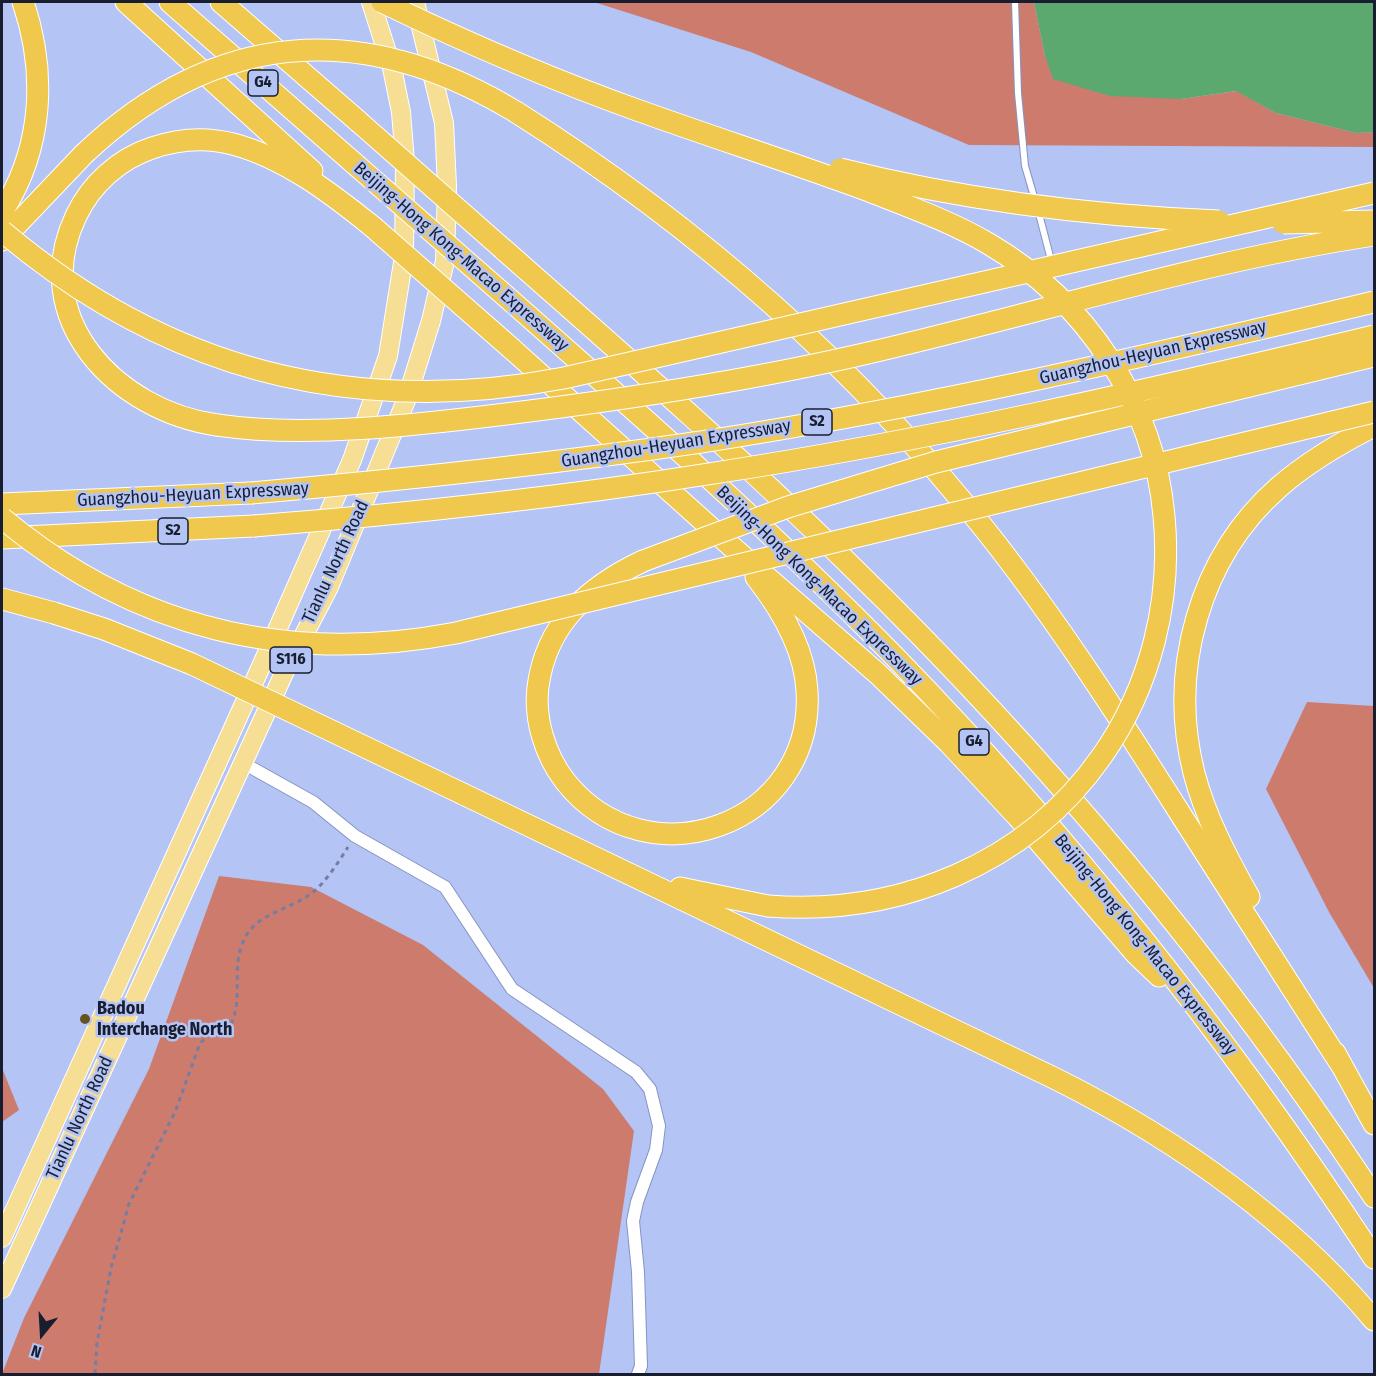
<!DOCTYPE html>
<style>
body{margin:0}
#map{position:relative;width:1376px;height:1376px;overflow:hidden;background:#b4c4f5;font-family:"Fira Sans Condensed",sans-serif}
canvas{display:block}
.frame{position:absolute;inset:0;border:3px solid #181e30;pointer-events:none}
.north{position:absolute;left:12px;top:1304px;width:60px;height:60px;-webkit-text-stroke:4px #b4c4f5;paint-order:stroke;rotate:198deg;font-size:16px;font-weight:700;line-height:24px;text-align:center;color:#181e30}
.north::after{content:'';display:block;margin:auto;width:21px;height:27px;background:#181e30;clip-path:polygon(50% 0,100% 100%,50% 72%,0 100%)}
</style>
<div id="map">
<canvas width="1376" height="1376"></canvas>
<div class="frame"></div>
<div class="north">N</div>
</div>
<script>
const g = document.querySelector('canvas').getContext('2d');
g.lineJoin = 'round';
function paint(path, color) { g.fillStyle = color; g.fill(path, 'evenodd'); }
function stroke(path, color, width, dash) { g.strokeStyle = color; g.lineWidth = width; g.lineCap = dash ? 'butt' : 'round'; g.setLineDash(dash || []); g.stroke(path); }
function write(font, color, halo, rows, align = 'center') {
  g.font = font + ' "Fira Sans Condensed",sans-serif'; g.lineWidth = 5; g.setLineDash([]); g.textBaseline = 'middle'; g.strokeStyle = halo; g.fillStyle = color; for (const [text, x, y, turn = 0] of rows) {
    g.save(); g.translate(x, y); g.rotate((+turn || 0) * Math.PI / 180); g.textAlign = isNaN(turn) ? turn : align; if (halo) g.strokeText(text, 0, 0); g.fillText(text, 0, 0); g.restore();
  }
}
paint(new Path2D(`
 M594,2H1034L1045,56L1181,99L1237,91L1276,113L1356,133L1374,132V147L969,145L751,52Z
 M1307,702L1374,706V988L1329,912L1266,789Z
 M219,876L311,887L423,945L603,1089L634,1131L599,1374H2L24,1318L149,1069Z
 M2,1068L19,1110L2,1122Z`), '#cc7b6d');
paint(new Path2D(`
 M1034,2H1374V132L1356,133L1276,113L1236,91L1181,99L1110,96L1053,79L1045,56Z`), '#5ca96f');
const lane = new Path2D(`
 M1015,2L1018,93L1025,166L1035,200
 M1038,210L1051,260`);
const street = new Path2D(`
 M243,763L313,802L355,836L445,887L512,989L636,1072L650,1089L659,1126L656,1150L637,1202L633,1221L638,1272L641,1366L638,1374`);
const primary = new Path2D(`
 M2,1238L263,662L352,460L388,356L404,256L405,162L401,112L392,68L371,2
 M2,1289L285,671L329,587L407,398L431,321L445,261L447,186L444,123L415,2`);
const highway = new Path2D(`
 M126,2L312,171
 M170,2L356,165
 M221,2L359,122
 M516,112C695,225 856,366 987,532C1059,623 1121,720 1183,818C1236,900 1289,983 1342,1066
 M2,212C43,148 47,73 23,2
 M2,240L84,154
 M503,249C620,352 738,455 849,564C1045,755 1223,968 1374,1197
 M501,292C636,411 771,530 896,658C1075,842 1233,1044 1374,1258
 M512,349L731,546L878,674L949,743L1018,817L1136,954L1159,976
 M217,425C117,411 27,319 76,216C91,184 119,159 152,148C178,139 206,137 233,144C285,158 331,193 373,227
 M2,504L251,493
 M2,538L254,526
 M643,561C588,587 546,624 538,687C534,719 545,755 565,781C647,885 815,825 807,691C805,649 781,609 756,577
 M2,599L54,613
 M463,794L1056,1079C1176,1139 1287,1217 1374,1320
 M680,888L768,906
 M1249,897C1227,858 1205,816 1194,773C1168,671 1199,557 1279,487C1308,462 1340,443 1374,426
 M1335,1053L1374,1124`);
stroke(lane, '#8594c2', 8);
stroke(street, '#8594c2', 14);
stroke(primary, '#fff', 20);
stroke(highway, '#fff', 23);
stroke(new Path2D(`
 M95,1374L97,1343L111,1268L129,1204L176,1110L200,1043L216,1030L231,1024C244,998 230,965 245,938C256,915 286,910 306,897C324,886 337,864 348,847`), '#737ea2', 3, [4.5, 4.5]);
stroke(lane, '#fff', 6);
stroke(street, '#fff', 12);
stroke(primary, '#f6de95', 18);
stroke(highway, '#f0c84e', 21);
const highwayBridge = new Path2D(`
 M382,2C465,42 550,79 637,110C715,138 793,163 869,191C910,207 952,222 989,244C1086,301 1154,403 1164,516C1172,600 1151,686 1102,756C1026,865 898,916 768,906
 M359,122L503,249
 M84,154C216,29 362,19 516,112
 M356,165L501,292
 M840,169C963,200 1092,216 1219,221
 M1283,223L1374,221
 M373,227L512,349
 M2,231C166,370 352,418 564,378L1374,193
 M217,425C305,438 417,425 506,414C628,399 748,381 868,353C1037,314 1202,261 1374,235
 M251,493C402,480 551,464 701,442C928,407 1152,355 1374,302
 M2,518C134,628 287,665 456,633L1374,412
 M254,526C406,514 557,498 708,474C932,440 1154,389 1374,336
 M643,561L788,507L936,462L1374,356
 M54,613L104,629L192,664L463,794`);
stroke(highwayBridge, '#fff', 23, []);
stroke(highwayBridge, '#f0c84e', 21);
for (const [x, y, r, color] of [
 [85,1019,6,"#655422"]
]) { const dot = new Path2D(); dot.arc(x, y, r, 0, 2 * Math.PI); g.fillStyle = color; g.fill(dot); stroke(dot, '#b4c4f5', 2); }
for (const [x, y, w] of [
 [263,83,30],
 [817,422,30],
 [173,531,30],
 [291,660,42],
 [974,742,30]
]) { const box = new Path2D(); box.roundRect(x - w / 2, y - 13, w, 26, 4.5); g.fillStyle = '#b4c4f5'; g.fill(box); stroke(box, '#181e30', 1.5); }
write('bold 16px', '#181e30', null, [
 ["G4",263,83],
 ["S2",817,422],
 ["S2",173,531],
 ["S116",291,660],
 ["G4",974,742]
]);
write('18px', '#181e30', '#b4c4f5', [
 ["Beijing-Hong Kong-Macao Expressway",461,257,41],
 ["Guangzhou-Heyuan Expressway",1153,353,-13],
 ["Guangzhou-Heyuan Expressway",676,444,-9],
 ["Guangzhou-Heyuan Expressway",193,495,-3],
 ["Tianlu North Road",336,562,-65],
 ["Beijing-Hong Kong-Macao Expressway",819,586,44],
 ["Beijing-Hong Kong-Macao Expressway",1145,945,51],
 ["Tianlu North Road",80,1118,-65]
]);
write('bold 18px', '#181e30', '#b4c4f5', [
 ["Badou",97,1009],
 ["Interchange North",97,1030]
], 'left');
</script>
